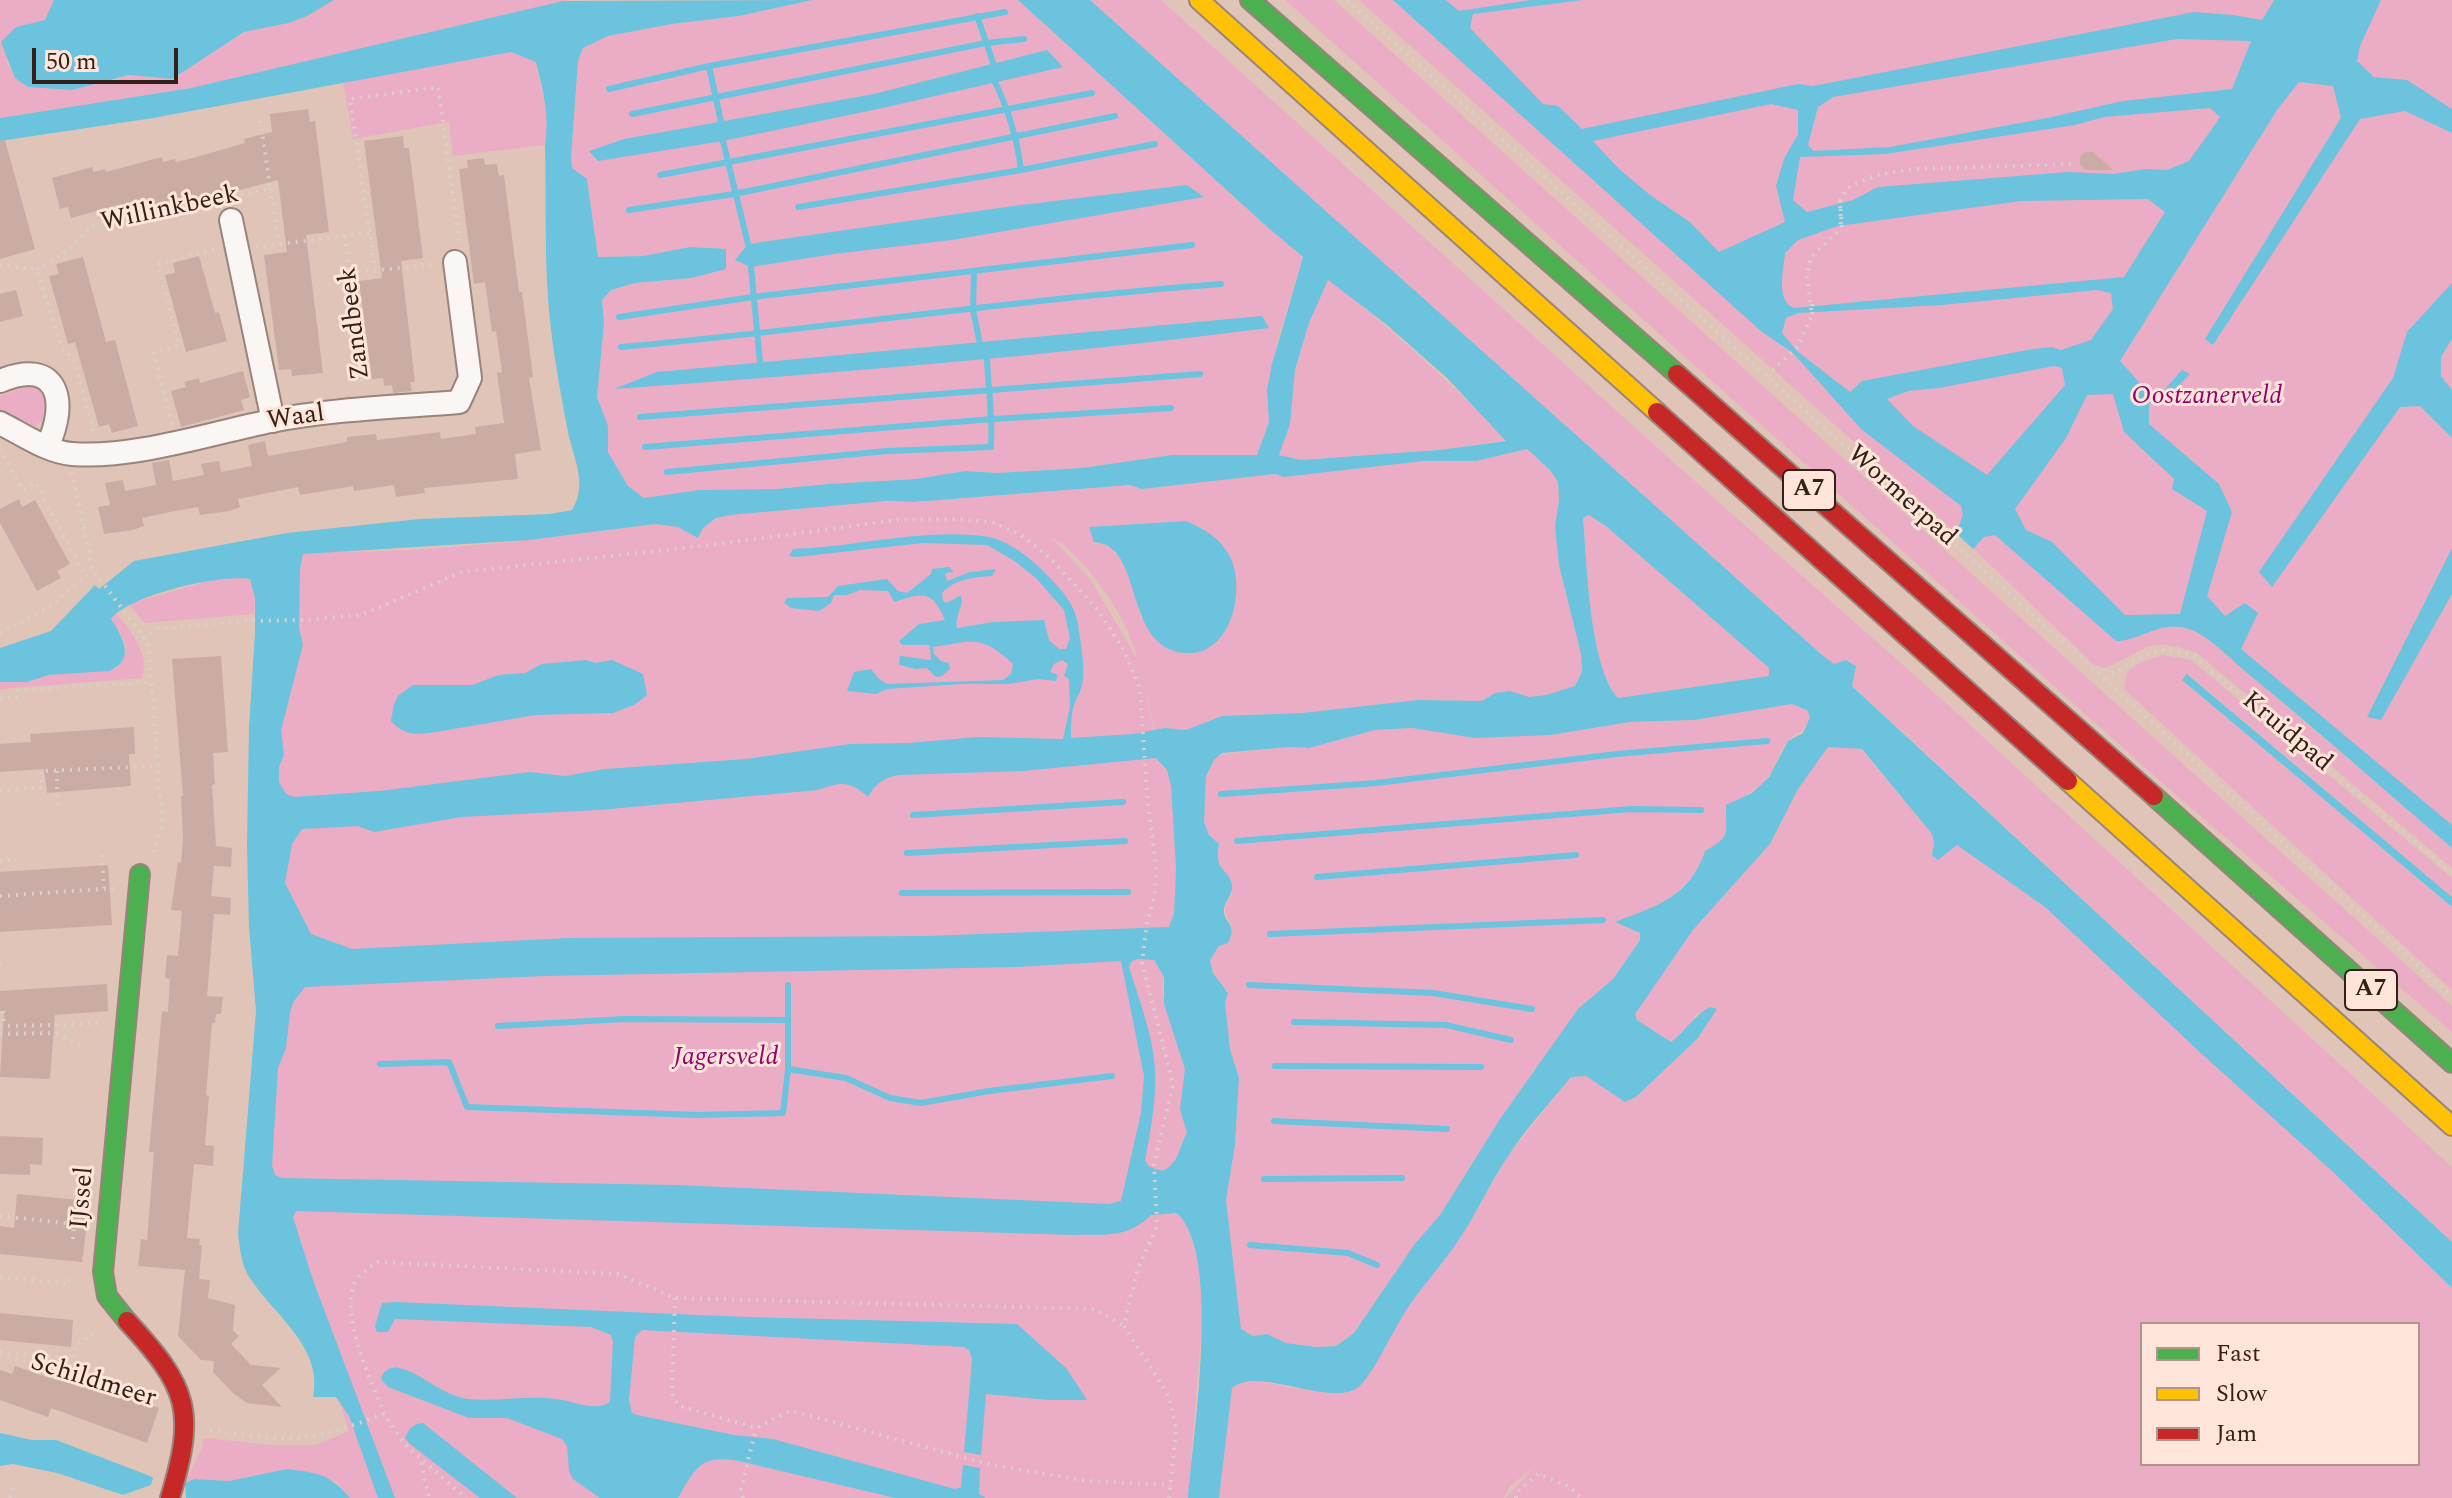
<!DOCTYPE html>
<style>
body{margin:0}
#map{position:relative;width:2452px;height:1498px;overflow:hidden;background:#e0c4b8;font-family:Spectral,serif}
canvas{display:block}
.legend{position:absolute;left:2140px;top:1322px;width:280px;height:144px;box-sizing:border-box;background:#ffe5d9;border:2px solid #ad968c;margin:0;padding:10px 14px;list-style:none;font-size:24px;color:#332018}
.legend li{display:flex;align-items:center;gap:16px;height:40px}
.legend b{width:40px;border:2px solid #ad968c}
.scale{position:absolute;left:32px;top:48px;width:146px;height:36px;box-sizing:border-box;border:4px solid #332018;border-top:0;padding-left:10px;font-size:24px;line-height:28px;white-space:nowrap;color:#332018;-webkit-text-stroke:6px #ffe5d9;paint-order:stroke}
</style>
<div id="map">
<canvas width="2452" height="1498"></canvas>
<ul class="legend">
<li><b style="height:10px;background:#4caf50"></b>Fast</li>
<li><b style="height:10px;background:#ffc107"></b>Slow</li>
<li><b style="height:10px;background:#c62828"></b>Jam</li>
</ul>
<div class="scale">50 m</div>
</div>
<script>
const g = document.querySelector('canvas').getContext('2d');
g.lineJoin = 'round';
function paint(path, color) { g.fillStyle = color; g.fill(path, 'evenodd'); }
function stroke(path, color, width, dash) { g.strokeStyle = color; g.lineWidth = width; g.lineCap = dash ? 'butt' : 'round'; g.setLineDash(dash || []); g.stroke(path); }
function write(font, color, halo, rows, align = 'center') {
  g.font = font + ' Spectral,serif'; g.lineWidth = 6; g.setLineDash([]); g.textBaseline = 'middle'; g.strokeStyle = halo; g.fillStyle = color; for (const [text, x, y, turn = 0] of rows) {
    g.save(); g.translate(x, y); g.rotate((+turn || 0) * Math.PI / 180); g.textAlign = isNaN(turn) ? turn : align; if (halo) g.strokeText(text, 0, 0); g.fillText(text, 0, 0); g.restore();
  }
}
paint(new Path2D(`
 M0,0H54L46,20L16,27L7,63L15,78L28,87L115,80L129,75L172,79L244,32L289,23L307,16L334,0H569L191,88L0,118Z
 M812,0H1018L1265,225L1303,257L1280,332L1267,390L1269,422L1257,455H1172L1082,468L997,473L965,471L916,479L828,484L777,489L699,490L644,498L628,486L608,452V426L597,397L604,323L602,300L611,290L635,283L691,278L726,250L690,247L643,256L598,257L587,179L572,168L571,158L578,61L583,48L608,36L672,24L739,16Z
 M1090,0H1161L1671,460L1946,703L2452,1167V1242L1852,685L1853,674L1844,662L1834,664L1822,655Z
 M1285,0H1334L2452,1006V1032L2176,795Z
 M1359,0H2452V837L2254,678L2452,848V868L2197,653C2144,634 2149,651 2104,668L2094,665L1973,548Z
 M511,52L536,62L549,125L545,145L453,156L449,122L353,139L343,82Z
 M1328,279C1392,329 1450,382 1507,440L1439,450L1301,460L1279,455L1290,424L1295,370L1309,323Z
 M32,385L47,393L48,416L35,426L0,410V396Z
 M1527,449L1550,470L1558,482L1559,501L1555,526L1559,565L1581,654L1582,672L1575,686L1546,695L1529,697L1510,691L1496,693L1482,701L1418,700L1302,713L1222,716L1186,730L1165,728L1155,730L1143,683L1161,761L1167,770L1171,786L1176,869L1174,914L1159,967L1164,977L1162,990L1185,1069V1083L1181,1100L1187,1133L1180,1145V1155L1171,1167L1165,1212L1177,1213L1187,1222L1201,1273L1203,1313L1188,1498H382L373,1479L378,1498H350L337,1482L287,1469L229,1481L194,1479L185,1483L202,1448L203,1440L207,1438L269,1445H316L349,1431L261,1168L268,780L299,552C418,554 538,540 656,524C680,527 705,518 729,515C790,508 853,499 914,502L1130,485L1142,489L1275,474L1284,477L1424,461H1476ZM1186,521L1203,528L1227,552L1141,618C1133,591 1127,547 1094,541L1090,527ZM1051,537C1087,558 1128,618 1137,659L1091,580Z
 M1589,515L1607,527L1769,668V676L1618,698C1589,666 1587,562 1583,517Z
 M238,577L250,579L255,598L254,614L144,623L129,604L207,581Z
 M116,613C131,631 150,653 142,678L1,689L0,691V682H26L48,675L115,669C134,650 124,639 111,620Z
 M2162,655L2191,660L2452,878V897L2188,674L2182,680L2452,907V990L2124,689L2127,672L2141,662Z
 M1792,704L1808,710L1810,717C1802,735 1801,729 1789,740C1778,750 1776,769 1765,780C1753,793 1737,799 1725,813L1729,823L1721,842L1705,851C1690,896 1656,906 1616,923L1641,933L1640,940L1613,979L1578,1010L1500,1119L1440,1215L1414,1245L1354,1333L1336,1346L1317,1347L1286,1343L1267,1334L1253,1336L1241,1329L1226,1200L1235,1145L1239,1078L1230,1049L1225,1002L1228,992L1213,973L1210,960L1233,927C1215,901 1234,905 1232,886C1231,870 1214,873 1219,844L1209,835L1204,822L1206,776L1214,760L1222,754L1290,747L1309,748L1375,730L1412,728L1437,731L1551,735L1630,722L1694,720Z
 M1828,746L1861,749L1932,834L1934,843L1932,855L1937,859L1957,844L2045,907L2333,1172L2452,1288V1498H1506L1534,1467L1509,1487L1504,1498H1219L1231,1389C1252,1372 1283,1389 1306,1389C1324,1389 1355,1374 1373,1368L1387,1340L1409,1305L1463,1234L1508,1156L1571,1076H1586L1626,1102L1636,1097L1698,1038L1716,1009L1696,1014L1686,1031L1670,1042L1637,1020L1634,1014L1693,930L1770,844L1798,789ZM2142,1324H2418V1464H2142Z`), '#ebadc5');
paint(new Path2D(`
 M54,0H334L307,16L289,23L244,32L172,79L129,75L72,90L28,87L15,78L1,42L16,27L45,20Z
 M812,0L739,16L672,24L608,36L583,48L578,61L571,158L572,168L587,179L598,257L643,256L690,247L726,249V269L691,278L635,283L611,290L602,300L604,323L597,397L608,426V452L628,486L644,498L699,490L777,489L828,484L916,479L965,471L997,473L1082,468L1172,455H1257L1269,422L1267,390L1272,364L1303,257L1265,225L1018,0H1090L1822,655L1834,664L1846,660L1856,666L1852,686L2452,1242V1288L2333,1172L2203,1055L2045,907L1957,845L1938,860L1932,855L1934,843L1932,834L1862,749L1828,747L1798,789L1770,844L1693,930L1635,1014L1637,1020L1671,1042C1686,1031 1693,1016 1710,1007L1717,1009L1698,1038L1636,1097L1625,1102L1586,1076L1571,1077C1550,1103 1525,1129 1507,1158C1491,1182 1479,1208 1464,1232C1448,1258 1426,1281 1409,1306C1396,1324 1372,1378 1357,1388C1328,1407 1259,1366 1232,1388L1219,1498H1188C1193,1436 1222,1255 1177,1213L1151,1215C1127,1239 1106,1234 1074,1235L296,1211L293,1217L313,1280L395,1498H378L349,1416L336,1397H313C324,1346 271,1313 248,1275C241,1263 240,1248 238,1234L256,1011L249,927L247,845L249,728L255,632V598L250,579C220,574 129,595 111,619C123,637 136,660 109,671L48,675L27,682H0V648L51,631L95,585L99,589L134,561L287,533L420,519L550,514L572,510C589,483 572,456 567,427C558,379 549,330 547,281C545,235 546,190 545,145C550,117 543,90 536,62L511,52L153,118L0,141V118L191,88L563,1ZM1328,280L1387,325L1447,378L1506,441L1439,450L1301,460L1279,455L1290,424L1295,370L1309,323ZM1527,449L1550,470L1558,482L1559,501L1555,526L1559,565L1581,654L1582,672L1575,686L1546,695L1529,697L1510,691L1495,693L1482,701L1418,700L1302,713L1222,716L1186,730L1165,728L1133,734L1071,738C1071,726 1071,713 1075,702C1078,696 1081,690 1082,685C1086,666 1080,642 1078,624C1075,605 1062,590 1049,577C1034,561 1012,542 989,537C931,527 854,547 793,549L789,556L797,557L923,543L987,545L1013,560L1036,578L1064,610L1070,638L1066,649H1059L1049,640L1044,620L993,622L957,628C955,613 964,608 961,595L947,603L943,601L942,593C955,579 975,577 992,576L996,569L970,572L947,581L945,573L954,572L949,567L932,569L931,574L907,593L898,591L887,579L838,586L828,597L787,598L784,603L791,608L819,611L831,603L834,595H847L860,590L888,591L894,602C923,593 932,589 945,620L919,624L899,641L902,645H930L931,660L900,656L899,665L916,669L927,668L936,677L942,676L950,669L949,663L941,661L934,654L933,647C973,641 981,634 1013,664L1011,674L1003,680L887,684L879,679L871,669L854,672L847,691L876,694L887,689L962,684H1009L1038,679L1056,681L1058,675L1050,672L1054,664L1062,660L1068,664L1064,676L1069,679L1070,707L1063,739L977,737L909,743L850,744L746,759L605,769L565,776L530,772L379,791L294,797L286,794L279,782V767L284,755L281,730L303,645L299,628L300,569L303,554L529,540L656,524L678,527L698,538L703,528L716,518L730,515L886,501L914,502L1130,485L1142,489L1275,474L1284,477L1424,461H1476ZM1589,515L1607,527L1769,668V676L1618,698C1589,666 1587,562 1583,518ZM1792,704L1807,710L1810,717L1803,733L1788,741L1769,777L1752,793L1726,805C1725,832 1733,836 1705,851C1690,897 1656,906 1615,922L1640,933V940L1613,979L1578,1009L1500,1119L1440,1215L1414,1245L1354,1333L1336,1346L1317,1347L1286,1343L1267,1334L1253,1336L1241,1329L1226,1200L1235,1145L1239,1078L1230,1049L1225,1002L1228,993L1213,973L1210,960L1219,946L1228,943C1239,922 1222,924 1224,908C1226,900 1234,892 1232,884C1228,867 1214,873 1219,844L1209,835L1204,822L1206,776L1214,760L1222,753L1290,747L1309,748L1375,730L1412,728L1475,738L1551,735L1630,722L1694,720ZM1156,758L1167,770L1171,786L1176,869L1174,914L1169,927L927,936L568,938L352,949L311,934L285,883L292,844L302,829L358,826L374,832L461,817L599,810L818,790C841,782 849,780 868,797C876,783 883,778 899,775L1023,771ZM1137,959L1154,960L1164,977V1004L1185,1069L1180,1109L1187,1133C1178,1148 1180,1163 1162,1171L1150,1167L1145,1161C1150,1133 1157,1098 1155,1069C1153,1035 1139,1000 1129,967L1132,961ZM1121,961L1144,1076L1141,1113L1121,1201L1109,1204L677,1185L282,1178L275,1175L272,1166L278,1068L286,1048L290,1012L294,1001L305,987L544,976L1017,967Z
 M1393,0H1446L1459,11L1531,0H1583L1473,14L1470,28L1543,104L1558,106L1582,129L1798,84L1813,86L2194,12L2233,15L2262,20L2274,0H2381L2360,46L2357,61L2374,77L2407,80L2452,109V133L2405,111L2360,119L2213,345L2205,339L2341,118L2333,86L2299,82L2277,110L2120,361L2149,393L2164,390L2182,370L2190,374L2173,391L2149,404V424L2219,484L2232,512L2207,596L2225,616L2245,603L2258,613L2241,649L2452,825V848C2383,789 2316,729 2246,672C2228,657 2204,630 2181,627C2157,623 2138,641 2116,641L1995,535L1984,537L1973,549L1956,533L1963,515L1961,506L1861,429L1793,353L1762,332ZM2177,39L2251,41L2232,89L2123,101L2047,118L1890,147L1814,151L1808,145L1818,107L1833,97ZM1771,104L1798,110V134L1784,159L1776,186L1785,222L1719,252L1690,222L1650,195L1618,168L1593,141ZM2210,108L2220,117L2216,123L2189,161L2167,170L2145,169L2114,174L2068,172L1878,187L1853,200L1807,212L1793,200L1800,157L1885,154L2075,125L2104,117ZM2148,199L2165,212L2124,277L1794,308C1775,301 1784,269 1785,253L1798,240L1838,226L2021,201ZM2097,290L2111,293L2113,309L2091,340L2061,350L2051,347L2033,349L1862,381L1850,392L1797,351L1782,333L1786,318L1798,313L1942,305ZM2054,366L2062,368L2065,385L1987,475L1913,426L1887,399L1908,391L1939,388ZM2113,394L2124,432L2174,479L2172,489L2207,511L2180,614L2125,615L2052,542L2026,530L2015,509L2066,438L2087,395Z
 M1047,50L1063,67L878,109L723,141L598,161L589,151L624,139L874,94Z
 M1187,185L1204,197L952,240L834,254L751,267L735,260L748,244L1013,206Z
 M2452,283V339L2441,357V376L2452,390V438L2420,406L2400,407L2272,587L2259,572L2393,378L2407,332Z
 M1262,316L1269,328C1051,356 833,373 614,389L657,372Z
 M1186,521C1203,528 1220,538 1229,555C1247,587 1232,658 1184,653C1122,647 1145,545 1094,542L1089,527Z
 M2452,548V594L2381,720L2367,717Z
 M586,660L596,663L612,660L643,674L647,695L634,705L613,713L536,715L430,733C412,735 403,734 391,721L394,704L398,696L413,685H473L498,675L525,673L542,664Z
 M2187,674L2452,897V907L2182,680Z
 M395,1302L747,1317L1017,1324L1066,1368L1087,1400H1049L986,1394L981,1455L964,1452L972,1359L969,1350L964,1347L642,1330L635,1337L629,1400L632,1413L637,1415L734,1435L773,1439L955,1489L961,1487L963,1465L980,1468L979,1494L986,1498H895L739,1461C701,1454 696,1467 678,1498H600L573,1479L569,1471L567,1446L562,1439L507,1418H469L388,1387L381,1379C383,1371 390,1366 399,1368C420,1372 443,1396 468,1399C499,1402 531,1394 562,1400C577,1403 596,1411 610,1402L613,1341L611,1335L591,1327L395,1319L388,1332H377L375,1326L382,1303Z
 M423,1423L517,1498H480L410,1444L405,1438C409,1429 412,1424 423,1423Z
 M0,1433L32,1440H56L150,1476L153,1478L151,1485L123,1495L57,1473L13,1464L0,1466Z
 M287,1469C318,1473 330,1474 350,1498H186L185,1483L194,1479L229,1481Z`), '#6bc3dd');
stroke(new Path2D(`
 M977,16L994,65
 M709,66L721,122
 M995,82C1009,111 1017,137 1021,170
 M609,89L709,66L1005,12
 M632,114L986,43L1024,39
 M723,141L748,244
 M660,175L1092,93
 M798,207L1021,170L1155,144
 M629,210L734,194L1115,116
 M751,267L760,363
 M974,271L973,310L980,344
 M619,317L753,297L1192,245
 M621,347C821,329 1020,299 1221,284
 M640,417L1200,374
 M645,447L993,419L1171,408
 M667,472L887,451L991,447C993,417 988,388 987,358
 M1221,794L1376,783L1617,754L1767,741
 M913,815L1123,802
 M1237,841L1631,809L1701,810
 M907,853L1125,841
 M1317,877L1576,855
 M902,893L1128,892
 M1270,934L1603,920
 M1249,985L1433,993L1532,1009
 M1294,1022L1446,1025L1511,1040
 M498,1026L625,1019L788,1020
 M380,1064L449,1062L467,1107L698,1115L783,1113L788,1069V985
 M1275,1066L1481,1067
 M788,1069L846,1078L890,1098L921,1103L989,1091L1112,1076
 M1274,1121L1447,1129
 M1264,1179L1402,1178
 M1250,1245L1348,1253L1377,1265`), '#6bc3dd', 6);
paint(new Path2D(`
 M308,109L310,122L315,121L329,232L306,235L323,373L292,376L291,369L279,370L264,255L287,252L278,180L195,202L193,194L125,213L122,204L71,218L68,207L60,209L52,178L92,167L93,172L105,169L106,172L162,157L163,162L175,159L176,162L193,158L245,143L244,139L272,132L270,114Z
 M403,136L404,148H409L423,258L401,261L415,382H410L412,391L393,393L392,385L384,386L383,378L372,379L359,281L382,278L364,141Z
 M5,140L35,249L0,259V141Z
 M2085,152H2093L2113,170H2086L2080,165V157Z
 M484,158L485,165L497,164L499,176L504,175L519,292H522L533,377L529,378L541,450L515,454L518,479L424,488L425,493L396,497L394,485L354,491L353,486L300,495L298,487L238,499L240,507L229,511L200,515L198,507L170,512L142,518L144,526L133,530L104,534L98,507L110,505L105,483L123,480L125,491L156,485L152,463L169,460L173,481L204,475L201,464L219,461L221,472L252,466L248,445L265,441L268,456L347,442V437L376,434L377,440L440,432L441,439L476,434L475,427L504,423L497,373L502,372L496,331L492,332L485,282L474,284L459,169L468,168L467,160Z
 M199,256L215,313L219,312L227,341L186,352L165,275L175,273L173,263Z
 M83,257L106,342L115,340L138,426L112,433L109,424L99,427L75,342L68,344L49,276L59,274L56,264Z
 M16,290L23,316L0,322V294Z
 M243,371L250,397L241,400L244,410L181,427L171,391L186,387L184,382L199,378L200,383Z
 M19,499L22,507L35,500L70,564L57,571L61,578L37,591L0,523V509Z
 M221,656L228,752L213,753L215,784L212,785L216,846L232,848L231,867L214,866L211,896L231,898L230,915L214,914L207,996L223,997L221,1014H216L215,1023H212L206,1095L209,1096L205,1145L214,1146L213,1166L194,1164L187,1238L200,1239L199,1245H202L199,1279L210,1280L208,1298L235,1305L233,1330L239,1336L231,1344L251,1365L281,1368L262,1385L282,1407L247,1403L234,1394L213,1372L214,1361L201,1360L178,1336L185,1270L138,1266L141,1239L147,1240L154,1152H149L162,1011L168,1012L170,979L165,978L167,955L178,956L182,911L171,910L178,862L181,863L183,839L181,796H183L172,659Z
 M134,727L135,754H129L131,786L47,793L44,769L0,772V744L31,742L30,734Z
 M108,865L112,925L0,932V872Z
 M107,984L108,1011L55,1015L50,1079L0,1077L4,1011H0V991Z
 M0,1136L43,1138L42,1165L30,1164V1175L0,1174Z
 M17,1194L90,1201L82,1262L0,1254V1226L14,1228Z
 M0,1313L73,1320L71,1347L0,1340Z
 M15,1366L56,1380L59,1372L159,1408L147,1443L51,1408L48,1417L0,1400V1370L12,1374Z`), '#cbaca5');
const street = new Path2D(`
 M231,220L273,421
 M0,381C58,357 69,401 47,447
 M0,423C22,434 47,452 72,454C133,459 211,433 271,421C332,409 397,407 459,402L470,378L455,262`);
const fast = new Path2D(`
 M1250,0L1677,374
 M2154,796L2452,1063
 M127,1321L107,1296L103,1272L140,874`);
const slow = new Path2D(`
 M1199,0L1657,412
 M2068,781L2452,1126`);
const jam = new Path2D(`
 M1677,374L2154,796
 M1657,412L2068,781
 M127,1321C189,1388 196,1411 170,1498`);
stroke(street, '#99847c', 26);
stroke(fast, '#99847c', 22);
stroke(slow, '#99847c', 22);
stroke(jam, '#99847c', 22);
stroke(new Path2D(`
 M1347,0L2106,680L2452,997
 M270,188L279,244
 M1840,201L1847,188L1876,175L1914,169L2075,164
 M1840,201L1842,228H1841Z
 M345,236L363,388
 M256,247L369,233
 M0,265L37,270L62,348L74,359L95,437
 M37,270L69,250L91,226L187,202L200,204L270,188L260,116
 M375,271L350,99L438,87L460,244
 M350,273L435,264
 M1812,304V315L1807,277L1811,257L1842,228
 M1767,376L1797,347L1812,315
 M172,424L154,353L179,346L158,264L219,248
 M0,449L23,490L36,483L85,576
 M72,472L93,570L144,638L149,650L162,823L154,852
 M0,633L50,606L93,570
 M144,638L157,629L246,621L305,620L361,615L462,572L703,546L897,520L956,519L992,522L1021,535L1049,557L1098,610L1125,652L1140,689L1147,794L1156,866L1155,894L1147,924L1142,962L1173,1085L1154,1164L1157,1226L1137,1271L1124,1326L1169,1396L1176,1431L1169,1498
 M2106,680C2137,658 2156,641 2195,657L2452,873
 M0,699L18,697V690L150,682
 M57,771V809
 M0,790L42,788L41,771L159,766
 M102,855L104,888
 M0,861L12,860
 M0,896L116,888
 M0,964V967
 M3,1011L4,1026
 M0,1026L57,1025
 M57,1033L84,1047
 M0,1034L57,1033V1025L101,1023
 M82,1200V1189
 M0,1216L74,1224
 M73,1239L74,1224H80V1219
 M0,1277L69,1284V1279
 M675,1298L672,1391L674,1399L680,1406L756,1428L790,1411L800,1413L992,1465L1088,1481L1170,1485
 M0,1352L71,1359
 M0,1355L68,1373L154,1400
 M68,1373L76,1345L98,1331
 M384,1414C372,1381 339,1316 355,1282C360,1273 370,1267 378,1262L618,1274L675,1298L1094,1309L1124,1326
 M210,1430C241,1435 273,1440 305,1437C332,1434 359,1423 384,1414L407,1447L466,1498
 M421,1463L429,1498
 M10,1498L15,1482
 M743,1498L741,1490L756,1428
 M1516,1498V1493L1538,1474L1570,1487L1581,1498`), '#d9d0cc', 4, [2, 6]);
stroke(street, '#faf6f4', 22);
stroke(fast, '#4caf50', 18);
stroke(slow, '#ffc107', 18);
stroke(jam, '#c62828', 18);
for (const [x, y, w] of [
 [1809,490,52],
 [2371,990,52]
]) { const box = new Path2D(); box.roundRect(x - w / 2, y - 20, w, 40, 6); g.fillStyle = '#ffe5d9'; g.fill(box); stroke(box, '#332018', 2); }
write('bold 24px', '#332018', null, [
 ["A7",1809,490],
 ["A7",2371,990]
]);
write('26px', '#332018', '#ffe5d9', [
 ["Willinkbeek",170,210,-12],
 ["Zandbeek",356,323,-97],
 ["Waal",296,419,-8],
 ["Wormerpad",1901,497,42],
 ["Kruidpad",2286,733,40],
 ["IJssel",84,1198,-85],
 ["Schildmeer",93,1382,17]
]);
write('italic 26px', '#95026e', '#ffe5d9', [
 ["Oostzanerveld",2207,398],
 ["Jagersveld",726,1059]
]);
</script>
